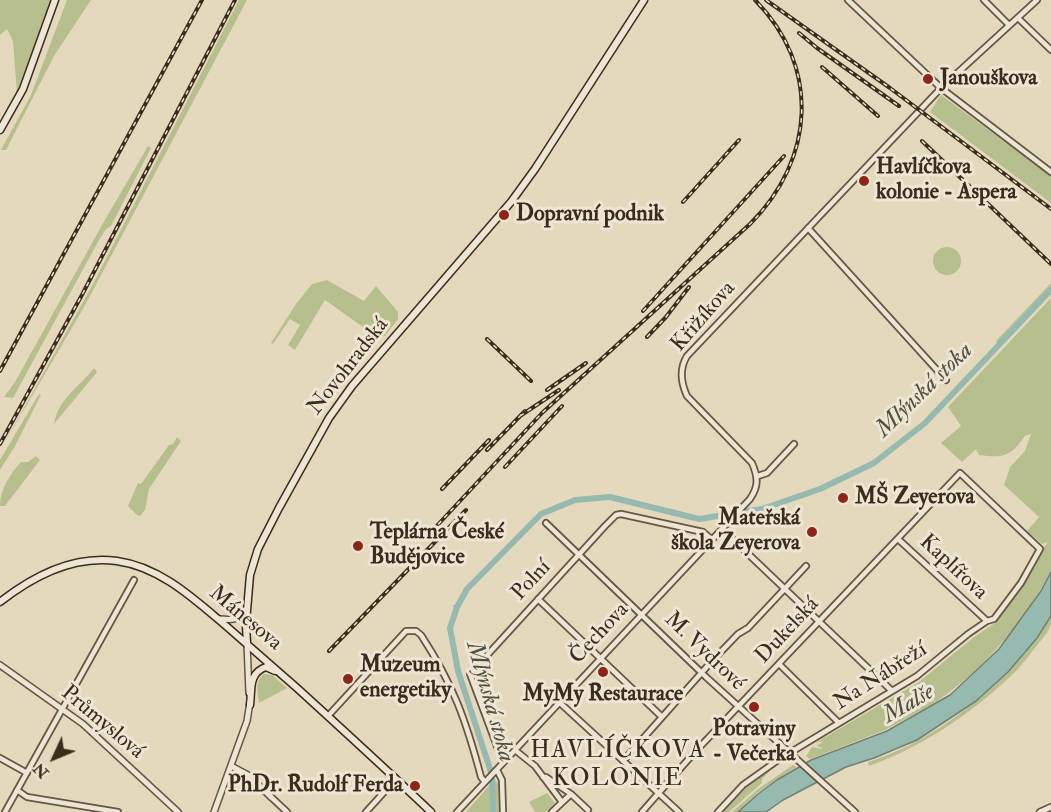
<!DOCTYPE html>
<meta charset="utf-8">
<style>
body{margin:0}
#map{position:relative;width:1051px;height:812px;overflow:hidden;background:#e5d9bd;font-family:"IM FELL Double Pica",serif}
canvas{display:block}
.north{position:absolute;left:24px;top:728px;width:60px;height:60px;-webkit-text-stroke:4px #eee6d4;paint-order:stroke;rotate:226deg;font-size:16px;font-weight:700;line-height:24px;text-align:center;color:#3b2c1b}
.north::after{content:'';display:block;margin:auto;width:21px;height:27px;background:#3b2c1b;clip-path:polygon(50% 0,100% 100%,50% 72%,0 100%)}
</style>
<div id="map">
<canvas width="1051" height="812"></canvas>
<div class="north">N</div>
</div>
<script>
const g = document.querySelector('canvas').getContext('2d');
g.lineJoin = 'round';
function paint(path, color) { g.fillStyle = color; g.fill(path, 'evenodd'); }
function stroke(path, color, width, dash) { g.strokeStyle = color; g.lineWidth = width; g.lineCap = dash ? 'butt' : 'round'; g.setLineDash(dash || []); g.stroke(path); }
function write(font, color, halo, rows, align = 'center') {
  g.font = font + ' "IM FELL Double Pica",serif'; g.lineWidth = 6; g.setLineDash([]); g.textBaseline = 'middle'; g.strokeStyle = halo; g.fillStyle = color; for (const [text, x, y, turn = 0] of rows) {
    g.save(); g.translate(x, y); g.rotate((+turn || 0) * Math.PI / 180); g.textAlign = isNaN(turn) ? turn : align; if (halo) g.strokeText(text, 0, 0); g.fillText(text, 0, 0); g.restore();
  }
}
paint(new Path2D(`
 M0,0H52L30,61L17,93L13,41L7,29L0,35Z
 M67,0H91L54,56L6,150H1L31,95Z
 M239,0H247L83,309L5,442L93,284Z
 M941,95L1051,176V203L930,112Z
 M148,146L151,148L111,226L106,229L99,240L13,398L4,397L15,382L102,225Z
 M933 261a14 14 0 1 1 28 0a14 14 0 1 1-28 0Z
 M327,280L364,301L376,286L398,312V319L385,336L377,337L325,300L295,350L288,345L300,325L290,319L273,344L271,343L296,304L312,284Z
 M1051,283V287L999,344L996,341Z
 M1051,298V571C1023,625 984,668 936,702L933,699L935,703L885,730L810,759L806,756L812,747L822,749V748L817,746L823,741L816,743L817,742L919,682L974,637L995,623L1019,593L1035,566L1042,552V549L1048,542L1042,544L1027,531L1039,517L1004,485L1010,467L1025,451L1031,434L1025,436C1010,457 1004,458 979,455L976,449L962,462L941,443L961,426L948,407Z
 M94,368L97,372L54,424C59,397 79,388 94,368Z
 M39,394L41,395L14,448L0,470V460Z
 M177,437L181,441L149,489L145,510L140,516L137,515L128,506L138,483L141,484L169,445L173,444Z
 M36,456L40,460L5,506H0C0,489 10,474 21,462H28Z
 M1051,616V625L1047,633C1035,647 1025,663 1012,675C971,714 922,747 869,766L868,762C937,741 1014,679 1051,616Z
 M264,674L272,675L287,688L259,703C258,693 254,681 264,674Z
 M777,763L762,779V783L729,812H723L744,790Z
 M793,765L796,767L757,793L738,812H732L758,789Z
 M494,780L499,783V812H466Z
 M547,793L555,803L546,812H535L529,802Z`), '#b7bf8f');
const water = new Path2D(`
 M1051,572V616L1037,638L1008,672L976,701L917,740L874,758L846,767L783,800L766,812H738L758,794L777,780L811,760L887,731L950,695L999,649L1041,591Z`);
paint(water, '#96baaf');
stroke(water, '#728174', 1.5);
stroke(new Path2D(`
 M454,606L457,607`), '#728174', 1.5);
stroke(new Path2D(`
 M493,812L492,775L458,671L450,628L457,607L467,589L541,514L575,500L610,497L699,519L762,509L820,489L874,463L925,423L1051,290`), '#96baaf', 6);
const minor = new Path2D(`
 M848,0L941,88L1051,172
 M984,0L1009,25
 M1018,18L1051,50
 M808,228L946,380
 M758,476L767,473L794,444
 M546,523L706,677L855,812
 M722,529L892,691
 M898,539L987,621
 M538,599L662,717
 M779,664L839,723
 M559,702L679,812
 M328,716L406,631H416L421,635C453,684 466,720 481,777L485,782
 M515,750L535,766L562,802
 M0,758L27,773
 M507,759L498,749L470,674L605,526L616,515L621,514L703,532L711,539
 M623,761L712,661L738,634L748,628L806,566
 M497,770L502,780L503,812
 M543,777H546L571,794
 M17,790L27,797L118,812
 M271,797L287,812
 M5,812L134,580
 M366,812L396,779
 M457,812L750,499C759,486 758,477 752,463L687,396C681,383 679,369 687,356L941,88L1037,0
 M552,812L571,794L588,810
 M642,812L694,753L960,473L1040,549L1021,583L994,619L987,621L968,634L917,676L778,760L743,785L718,812`);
const tertiary = new Path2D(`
 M219,619C231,620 238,621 246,610
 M247,643L249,693
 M0,665L83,724L178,812
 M231,766L248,775L271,797
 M214,812L247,721L250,702
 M1040,812L1051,807`);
const secondary = new Path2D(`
 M0,130L23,89L55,0
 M0,602C33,576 74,555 117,561C160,567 193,598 225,625C249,646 273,667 297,688C342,729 387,770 431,812
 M246,622L250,575L258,549L279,508L329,418L352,386L511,202L535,169L644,0
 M246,626L247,643
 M250,705C252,690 248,673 266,667L275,671`);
stroke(minor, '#665744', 8);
stroke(tertiary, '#665744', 8);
stroke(secondary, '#3b2c1b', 9);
stroke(minor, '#eee6d4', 4.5);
stroke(tertiary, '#eee6d4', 5);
stroke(secondary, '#eee6d4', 6);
const rail = new Path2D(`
 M766,0L890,88L1051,209
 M799,33L817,48L899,106
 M822,67L878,116
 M922,141L1051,264
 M683,202L739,140
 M643,311L784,156
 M647,337L666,317L689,287
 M487,339L531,381
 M0,371L202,0
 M547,390L586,363
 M520,416L559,390
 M0,444L83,293L235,0
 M487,450L525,411
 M505,467L562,406
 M442,489L489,440
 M432,531L542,413L750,224C815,159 821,67 755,0
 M329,651L466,510`);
stroke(rail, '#3b2c1b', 4);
stroke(rail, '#eee6d4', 1.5, [4.5]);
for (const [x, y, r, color] of [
 [928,79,6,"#8f2418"],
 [864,181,6,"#8f2418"],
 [504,215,6,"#8f2418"],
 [843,498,6,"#8f2418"],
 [812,532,6,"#8f2418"],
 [358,546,6,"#8f2418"],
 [603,672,6,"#8f2418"],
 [348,679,6,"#8f2418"],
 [754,707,6,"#8f2418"],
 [415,786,6,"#8f2418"]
]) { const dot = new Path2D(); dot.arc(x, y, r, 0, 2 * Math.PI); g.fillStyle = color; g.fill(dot); stroke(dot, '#eee6d4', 2); }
write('bold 22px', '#3b2c1b', '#eee6d4', [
 ["Janouškova",940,79],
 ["Havlíčkova",876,168],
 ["kolonie - Aspera",876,193],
 ["Dopravní podnik",516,215],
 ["MŠ Zeyerova",855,498],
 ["Mateřská",800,519,"right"],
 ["škola Zeyerova",800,544,"right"],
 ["Teplárna České",370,533],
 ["Budějovice",370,558],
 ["Muzeum",360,666],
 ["energetiky",360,691],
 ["MyMy Restaurace",603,695,"center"],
 ["Potraviny",754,730,"center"],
 ["- Večerka",754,755,"center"],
 ["PhDr. Rudolf Ferda",403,786,"right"]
], 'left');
write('22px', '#3b2c1b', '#eee6d4', [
 ["Křižíkova",704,317,-49],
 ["Novohradská",349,367,-52],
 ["Kaplířova",953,568,43],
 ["Polní",532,581,-47],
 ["Mánesova",245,619,40],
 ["Dukelská",788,631,-47],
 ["Čechova",600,634,-47],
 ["M. Vydrové",704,652,44],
 ["Na Nábřeží",881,677,-33],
 ["Průmyslová",102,723,40]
]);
write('italic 24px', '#525040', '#eee6d4', [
 ["Mlýnská stoka",925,391,-44],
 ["Mlýnská stoka",489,702,74],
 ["Malše",909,705,-30]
]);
g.letterSpacing = '1.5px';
write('24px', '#3b2c1b', '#eee6d4', [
 ["HAVLÍČKOVA",618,752],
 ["KOLONIE",618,780]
]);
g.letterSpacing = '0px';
</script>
